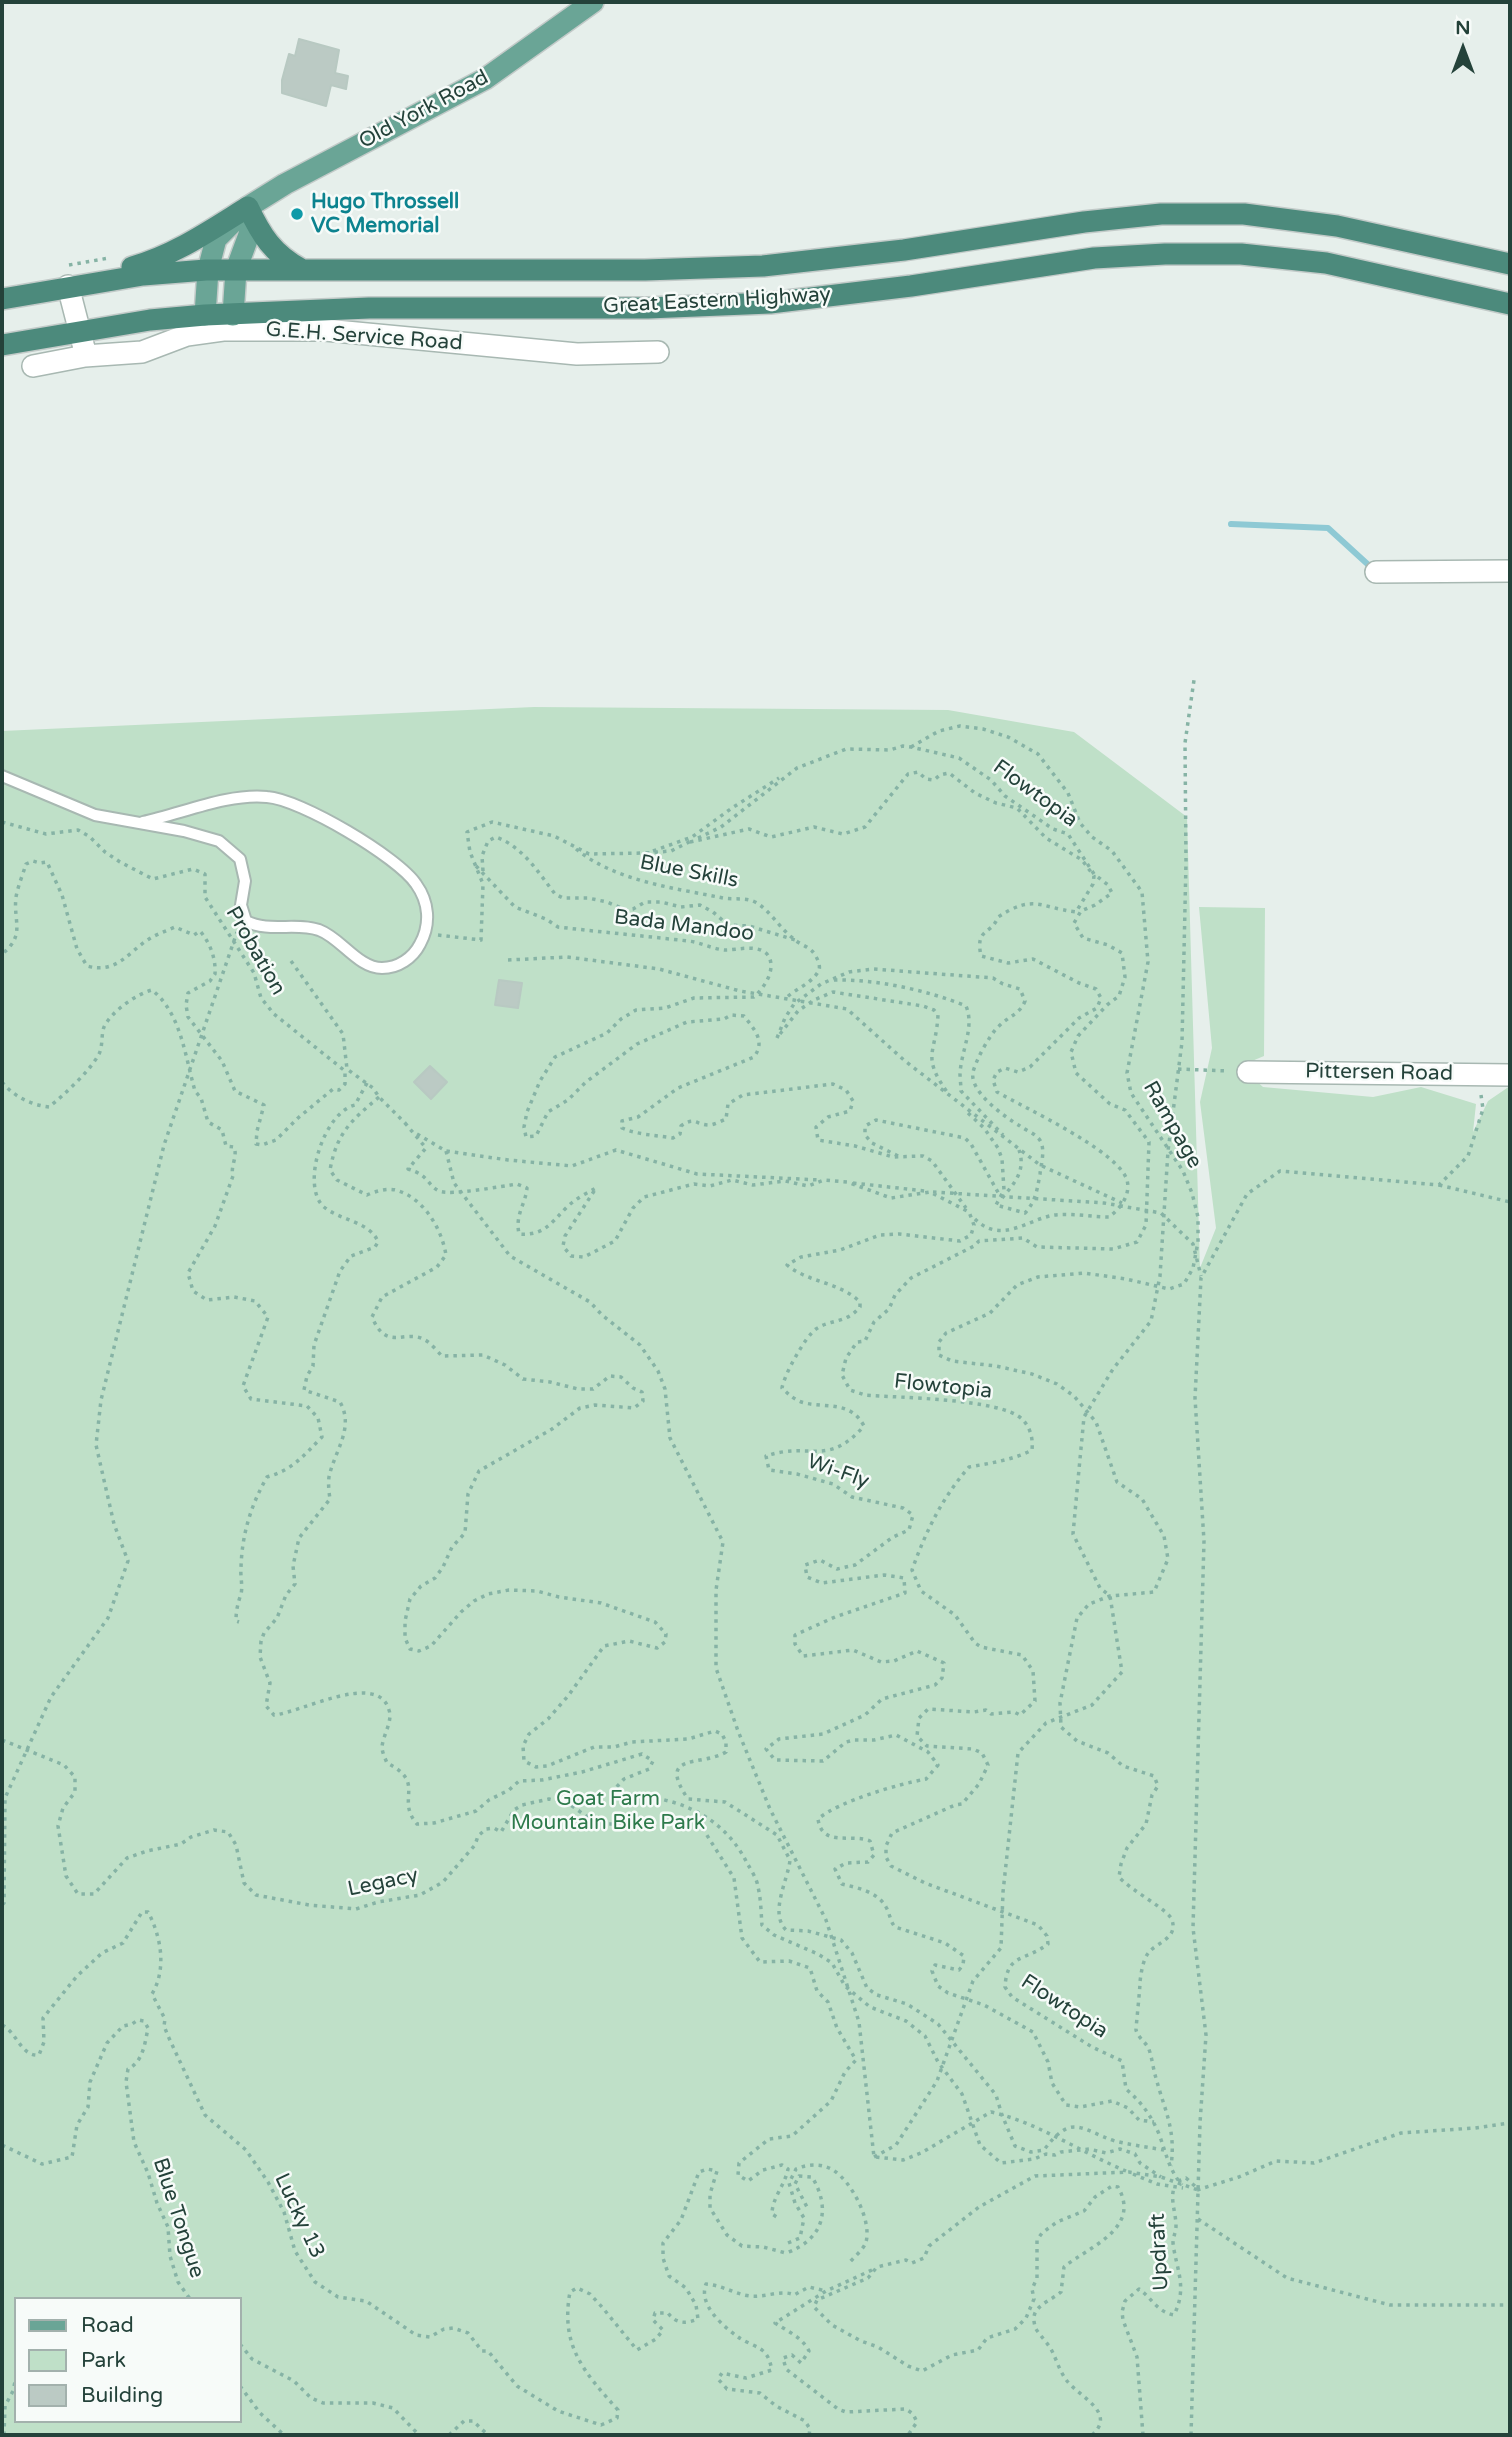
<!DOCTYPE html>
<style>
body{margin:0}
#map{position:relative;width:1512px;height:2437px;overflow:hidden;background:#e6efeb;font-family:"Varela Round",sans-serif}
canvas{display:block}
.frame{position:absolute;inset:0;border:4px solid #24423a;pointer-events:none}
.legend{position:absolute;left:14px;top:2297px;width:228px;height:126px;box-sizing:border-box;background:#f7fbf9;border:2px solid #a3b1ad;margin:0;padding:9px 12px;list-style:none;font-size:21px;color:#24423a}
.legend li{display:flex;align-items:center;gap:14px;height:35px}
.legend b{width:35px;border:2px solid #a3b1ad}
.north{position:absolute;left:1428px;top:14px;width:70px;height:70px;-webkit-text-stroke:5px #f7fbf9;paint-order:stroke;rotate:0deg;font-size:19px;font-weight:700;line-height:28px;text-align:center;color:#24423a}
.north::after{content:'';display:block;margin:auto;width:24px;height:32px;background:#24423a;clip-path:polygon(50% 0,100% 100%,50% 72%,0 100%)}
</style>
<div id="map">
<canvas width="1512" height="2437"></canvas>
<div class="frame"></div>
<ul class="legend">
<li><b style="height:9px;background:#6aa596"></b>Road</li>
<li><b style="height:19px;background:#bfe0c8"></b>Park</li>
<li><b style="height:19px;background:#bbcac4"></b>Building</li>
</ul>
<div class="north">N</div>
</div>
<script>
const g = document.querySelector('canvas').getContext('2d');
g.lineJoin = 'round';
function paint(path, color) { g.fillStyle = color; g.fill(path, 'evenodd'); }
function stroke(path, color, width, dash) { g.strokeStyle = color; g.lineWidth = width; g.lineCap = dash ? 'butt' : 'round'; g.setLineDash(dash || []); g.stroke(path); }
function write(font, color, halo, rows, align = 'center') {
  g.font = font + ' "Varela Round",sans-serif'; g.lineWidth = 5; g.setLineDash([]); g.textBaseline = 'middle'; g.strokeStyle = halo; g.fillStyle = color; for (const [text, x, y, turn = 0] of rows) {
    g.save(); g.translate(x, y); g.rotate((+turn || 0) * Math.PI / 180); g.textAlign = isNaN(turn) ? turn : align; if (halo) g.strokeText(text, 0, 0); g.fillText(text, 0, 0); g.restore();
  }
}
paint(new Path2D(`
 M534,707L948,710L1074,732L1187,817L1200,1268L1216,1228L1200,1102L1212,1048L1199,907L1265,908L1264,1056L1240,1066L1263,1087L1373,1097L1421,1087L1476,1104L1473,1132L1488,1101L1510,1086V2435H2V731ZM16,2299H240V2421H16Z`), '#bfe0c8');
stroke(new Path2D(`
 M1231,524L1328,528L1374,570`), '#8ec9d4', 6);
const building = new Path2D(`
 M299,39L339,50L335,73L348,76L346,89L331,85L326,106L282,93V80L289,54L295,56Z
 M499,980L522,983L518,1008L495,1005Z
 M430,1066L447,1082L431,1099L414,1082Z`);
paint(building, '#bbcac4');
stroke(building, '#b8c9c2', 2);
const service = new Path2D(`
 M2,776L95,815L184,831L219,841L240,859L245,881L241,905L246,921C269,933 295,922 319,930C341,938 358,968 382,968C398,968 413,958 420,944C431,924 429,902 416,884C398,857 300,799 267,797C228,793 181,814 143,822`);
const minor = new Path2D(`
 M68,286L84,348
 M33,366L85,356L142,352L187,335L223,330H325L577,354L658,352
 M1376,572L1510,571
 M1248,1072L1510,1075`);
const primary = new Path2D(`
 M205,315L208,270L216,239L248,207L285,184L485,79L593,2
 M233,315L236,270L250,232L248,207`);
const trunk = new Path2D(`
 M132,267C175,255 211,230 248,207C261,235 273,254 301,269
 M2,299L143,275L206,270H645L763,266L904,250L1084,222L1161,214H1244L1337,226L1510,264
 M2,345L150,320L205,315L369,308H648L770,303L911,286L1094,258L1165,254H1241L1326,263L1510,304`);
stroke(service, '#a8b8b2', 14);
stroke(minor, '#a8b8b2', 24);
stroke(primary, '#c2cac8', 24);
stroke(trunk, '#c2cac8', 24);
stroke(new Path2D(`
 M69,265L109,258
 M911,747L939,731L960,726L983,729L1008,737L1038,754L1068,793L1080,823L1092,837L1112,851L1142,892L1148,962L1127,1073L1131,1093L1183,1171L1192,1193L1198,1217V1242L1193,1268L1184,1284L1169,1289L1126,1279L1084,1273L1038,1277L1017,1285L990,1313L946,1333L939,1342V1355L952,1361L996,1366L1032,1374L1057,1384L1074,1396L1096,1422L1117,1482L1142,1499L1164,1536L1168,1559L1154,1592L1110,1596L1089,1604L1077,1618L1060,1703L1061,1727L1077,1741L1108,1753L1123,1766L1154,1776L1158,1786L1152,1795L1146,1824L1127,1848L1121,1864L1119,1877C1130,1890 1169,1910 1172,1920C1178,1938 1158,1942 1149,1952C1143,1959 1141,1973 1140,1982C1140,1990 1136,2026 1136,2030C1138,2037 1144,2041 1148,2047C1152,2056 1153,2069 1156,2078C1165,2112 1176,2129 1171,2166
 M2,822L46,834L78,830L90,837L105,852L120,862L153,879L193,869L205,874V897L254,973L261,998L274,1014L345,1071V1084L339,1090L333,1089L298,1118L276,1140L262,1145L256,1144L257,1131L264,1105L235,1091L222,1061L188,1017L186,1005L188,993L210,981L215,974C216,958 210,943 200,931L194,935L175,927C166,931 157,934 149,939C127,953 117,974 87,966L77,949L62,895L47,862L40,863L33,861L26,864C23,874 18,886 16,897C13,922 26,935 2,954
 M698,838L721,827L797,768L846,749L890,750L903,746L911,747L959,758L991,780L1005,796L1053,829L1068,834L1094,874L1108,885L1112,893L1095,905L1081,911L1074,923L1083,938L1108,945L1122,953L1125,977L1119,996L1107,1005L1078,1036L1071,1052L1076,1073L1110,1104L1125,1110L1149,1142L1146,1225L1137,1242L1113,1249L1037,1247L1023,1238L979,1241L974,1246L911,1278L895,1295L889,1309L874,1322L865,1341L857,1342L846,1358L842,1375L850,1390L865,1395C897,1398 1003,1398 1023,1420C1031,1429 1033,1439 1032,1450C1013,1460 991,1463 969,1467C942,1498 926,1531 912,1570L921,1591L955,1615L975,1643L981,1647L1022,1655L1033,1671L1035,1701L1020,1715L1014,1712L991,1714L986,1710L974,1712L928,1709L919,1718L917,1736L927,1746L973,1749L982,1753L988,1765L979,1784L962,1804L955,1805L892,1833L886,1846V1857L891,1866L925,1883L1038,1925L1047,1936L1048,1944C1024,1962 1007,1953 1005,1987L1012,1997L1092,2047L1122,2061L1126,2089C1141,2102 1151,2115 1159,2134C1166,2153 1169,2170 1182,2185
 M690,842L749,829L771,837L814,827L843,834L865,827L908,774L918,772L926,779L934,780L940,775L949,773L975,793L996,803L1017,808L1046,838L1082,860L1094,876L1093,884L1076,912C1038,907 1034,894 998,917C991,936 975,927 981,956L1008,963L1033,959L1079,983L1096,989L1101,998L1097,1008L1079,1018L1030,1067L1018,1072L1005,1068L997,1072L993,1080L997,1092C1025,1108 1118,1151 1127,1180C1131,1195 1120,1209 1109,1217C1092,1217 1072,1213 1054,1215C1026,1220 1000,1246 973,1217
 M576,849C615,881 674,888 723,898C734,900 745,897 755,902C770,910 780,929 794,939C799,944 807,946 812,951C816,955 821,965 819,970C813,983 795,989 786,998
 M653,851L692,837L732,808L779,778
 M646,853L671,851L691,841
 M476,866L515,907L546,919L558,927C601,932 644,936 688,941C700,942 712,949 725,950C737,950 757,944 767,954C778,968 764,988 754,997L694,998L665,1008L636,1010L621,1019L607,1033L555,1057L540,1081L527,1112L524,1127L526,1137L536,1136L548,1112L568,1100L586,1082L637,1044L687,1022L724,1019L731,1015L744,1016C754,1029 766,1041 754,1057L678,1088L638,1117L622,1121V1128C638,1135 655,1135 673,1138L680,1134L681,1126C695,1116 696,1125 709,1125C714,1125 721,1121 726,1119L728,1104L743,1095L833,1084L846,1090L853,1101L850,1111L828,1117L816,1127L818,1140L855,1146L893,1157L923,1156L932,1161L966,1208
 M483,871L482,856L488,841L496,837C523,847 538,872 555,894L563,898H588L607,902L626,910L633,909L645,902H661L681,907L700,905L713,912L728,925L749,926L795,940
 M438,935L481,940L483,884L470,852L467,832L492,822L554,836L589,854L646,853
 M508,960L567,957L659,969L740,991L847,1009L905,1061L1040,1165L1122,1203
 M291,961L343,1034L347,1069L373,1088L379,1097L406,1124
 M834,980C875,979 927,990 966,1006C975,1027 961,1051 960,1074C960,1079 961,1085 961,1091L1003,1135
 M780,1034L798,1011L814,1000L833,992L923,1006L934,1010L938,1015C936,1054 921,1055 947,1092
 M777,1038L785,1018L794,1004L821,984L849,972L873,969L993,978L1003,984L1020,989L1025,1001C1020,1014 1009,1016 999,1026C990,1034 976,1060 973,1072C969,1092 1005,1117 1020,1126C1027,1131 1037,1134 1041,1142C1045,1152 1041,1164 1040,1174C1037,1190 1036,1201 1025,1213L996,1205
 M1178,1069L1228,1071
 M2,1082C13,1096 31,1105 49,1107C64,1095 90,1071 99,1054C103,1046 101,1035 104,1027C111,1012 136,994 152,990C181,1013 185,1056 195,1091L201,1098L208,1122L222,1130L226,1146L234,1147C238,1157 230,1166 233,1176L215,1226L188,1273L193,1291L207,1300L234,1297L255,1301L268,1317L243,1386L251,1399L307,1406L318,1418L322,1437C304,1455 293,1470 267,1477C251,1505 242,1534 241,1567C240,1575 243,1586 241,1594C238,1603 236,1610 236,1621L239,1622
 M367,1083L355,1105C324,1112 300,1186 324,1207C339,1220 371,1222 378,1242L375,1247L351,1256L340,1271L314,1345L313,1366L307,1376L304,1390L340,1402C355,1428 334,1452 329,1477C328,1484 329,1492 330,1499L299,1538L293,1566L295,1584L286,1595L277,1618L264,1633L261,1641L260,1657L270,1683L266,1706L274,1715C300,1713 378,1670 389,1710C393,1721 383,1735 382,1747C382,1752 385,1758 387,1763C427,1783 395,1799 417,1824L434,1823L476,1811L489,1800L509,1790L519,1781L542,1780L582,1772L642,1754L653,1761L649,1769L624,1779L610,1794C666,1794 720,1809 747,1863C751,1870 757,1879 758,1887C761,1899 761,1913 762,1925L774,1935L818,1954L832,1963L845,1986L870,2007L906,2021L925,2036L938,2062L962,2094L980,2145L1001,2163L1034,2159L1046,2154L1055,2155L1061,2152L1089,2149L1106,2153L1120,2149L1135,2154L1140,2163L1161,2177
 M379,1097C351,1121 337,1132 330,1170L337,1180L367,1195C376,1191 389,1187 399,1191C425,1200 442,1230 446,1255L437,1267L382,1297L372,1317C387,1353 405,1328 425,1340C431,1343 437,1351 442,1356L483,1355L505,1365L523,1379L550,1382L578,1389H593L610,1376L621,1377L633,1388L642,1392L643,1401L634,1408L595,1405L580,1408L552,1429L479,1471L468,1494L465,1533L452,1547L443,1567L435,1578L421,1586L410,1599L405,1621V1638L410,1649L419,1651L431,1646L461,1612L474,1601L488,1594L509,1590L537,1591L559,1597L601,1603L655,1622L666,1634L665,1642L657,1648L629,1641L604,1646L568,1696L548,1719L529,1734L523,1746L524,1761L536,1767L547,1766L594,1747H614L632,1742L688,1739L715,1731L722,1734L726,1742V1752C701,1767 656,1752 688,1799L725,1802L741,1812L777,1835L790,1860C788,1880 769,1913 786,1930L808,1931L841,1940L852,1953L867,1988L877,1995L907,2004L938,2024L996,2095L1002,2115L1015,2146L1031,2152L1044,2150C1072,2112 1081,2130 1115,2141C1131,2145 1147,2147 1164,2150
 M968,1113L984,1128L998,1148L1002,1159L1004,1190L996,1205
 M405,1123L426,1148L408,1169C429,1175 427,1185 439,1191C450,1196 503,1186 517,1184L527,1188C525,1206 515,1214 519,1234C544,1236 551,1223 567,1207C575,1199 587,1193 596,1188L565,1236L563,1246L571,1256L584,1257L615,1241L633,1208L644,1197L694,1184L710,1186L732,1180L753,1185L785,1181L808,1186L824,1180L847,1182L891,1198L930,1192L969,1212L974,1225L971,1235L960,1241L899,1234L880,1235L840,1250L801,1257L787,1265C809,1283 840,1282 860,1302V1307C846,1324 830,1319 816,1329C805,1337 784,1375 782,1388C789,1395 796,1401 805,1403C827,1408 851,1401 864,1426C827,1468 810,1441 766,1456L769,1470L797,1474L833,1484L852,1497L903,1508L913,1515L909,1530L893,1537L855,1565L837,1569L820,1560L805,1565L807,1577L822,1583L884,1575L904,1578L905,1593L835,1617L795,1635V1644L803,1656L853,1650L881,1662L894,1661L917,1651L944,1663L942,1678L935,1685L882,1699L865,1715L823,1734L779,1739L766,1749L775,1760L823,1761L846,1742L854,1740H874L896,1735L928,1752L938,1765L926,1779C899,1784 839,1801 818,1819C822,1848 852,1833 870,1841L874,1855L868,1862L846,1863L835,1869L842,1884C858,1888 878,1892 886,1907C890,1914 890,1921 895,1927L945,1943L964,1956L963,1965L959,1970L935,1965L932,1971L938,1986L948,1993L984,2005L1033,2032L1048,2062L1052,2083L1066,2105L1080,2107L1112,2101L1128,2108L1139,2120L1154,2122
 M417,1134L446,1151L508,1160L572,1166L616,1150L697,1174L820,1180
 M446,1151L454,1183L510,1256L590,1302L602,1315L640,1345L658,1371L665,1389L670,1438L723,1542L716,1590V1668L738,1731L770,1809L826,1920L859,2022L874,2157
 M898,1156L872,1143L865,1135V1126L876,1120L965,1138L971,1144L1000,1196
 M853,1183L925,1191
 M1439,1185L1510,1202
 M933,1192L1104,1203L1161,1213L1193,1244L1201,1276
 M1002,1198C1015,1183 1026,1170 1019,1150
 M2,1740L64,1765L75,1777V1792L63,1808L58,1826L66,1876L78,1894H94L127,1858L147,1851L181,1844L191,1837L214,1830L228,1832L236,1845L244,1883L256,1895L309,1905L356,1909L378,1902L420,1895L443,1882L475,1845L478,1836L486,1829L494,1828L501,1832L514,1810L522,1805L549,1799L568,1803L586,1816L609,1824L677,1822L703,1829L734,1878L742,1938L760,1962L789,1961L810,1968L817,1991L828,2002L837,2028L856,2060L845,2072L831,2101L792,2136L769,2139L739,2163L738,2175L748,2181L763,2170L782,2165L788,2169C785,2185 772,2198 772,2214L780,2219
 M2,1905L4,1903L5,1798L51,1697L108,1618L128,1561L114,1524L96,1445L101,1400L164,1145L237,932
 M2,2025C17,2032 21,2057 39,2055L44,2042L43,2018L77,1976L102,1953L123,1943L142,1912H148C161,1936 167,1969 152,1994L165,2019L164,2026L168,2036L205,2115L246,2150L268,2182L284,2212L295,2251L315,2282L338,2297L366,2301L416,2335L430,2337L444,2329L453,2328L468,2333L482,2351H488L517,2386L558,2411L601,2425L617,2418L618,2410C584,2372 560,2346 570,2292L577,2288L590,2294L602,2307L637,2350L656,2339L663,2330L653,2320L655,2313H668C676,2324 686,2324 698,2319L696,2305L686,2288L669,2276L663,2258V2243L681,2220L699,2172L707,2169L717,2171L710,2194V2208L727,2235L742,2246L763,2247L786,2253C823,2240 832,2210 812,2177L799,2176L795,2184L807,2207
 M2,2145L42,2164L72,2157L77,2125L88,2107L90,2082L107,2043L123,2026L132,2024L138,2020L144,2021L148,2028C145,2043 143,2062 128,2069L126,2082L134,2142L148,2173L157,2203L168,2227L170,2256L178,2282L190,2299
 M874,2157L896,2145L937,2081L973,1981L1001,1948L1003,1892L1018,1753L1046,1723L1092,1705L1122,1672L1110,1596L1100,1588L1073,1534L1078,1480L1084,1417L1113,1369L1151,1321L1160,1276L1168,1151L1182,1042L1186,862L1185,743L1194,680
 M876,2157L903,2160L921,2153L991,2112C1037,2122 1082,2153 1126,2171
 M1133,2174L1157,2184L1183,2188
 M1178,2181L1186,2178L1197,2188
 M1197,2190L1239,2177L1276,2161L1314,2163L1401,2133L1475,2128L1510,2123
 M1198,2219L1287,2278L1390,2305H1510
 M788,2243L800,2238L804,2218L795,2203L789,2183L796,2169C808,2164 821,2163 833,2170C851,2181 872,2220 866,2242C864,2249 854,2257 849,2263
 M872,2270L826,2291L775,2323C787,2331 802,2337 809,2351L801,2363L792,2355L783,2358L786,2369L838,2409L846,2412L906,2409L913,2414L917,2422L908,2435
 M240,2344L252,2359L294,2381L311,2398L323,2403H373L393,2408L419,2435
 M240,2386L260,2413L284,2435
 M4,2435L5,2406L13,2391L16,2377
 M449,2435L464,2421H473L488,2435
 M809,2435L810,2429L805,2421L776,2406L760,2393L727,2389L718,2379L722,2373L746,2378L772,2370C770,2362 769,2356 762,2350C755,2345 745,2342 738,2337C723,2326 698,2305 706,2284C722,2285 734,2294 750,2296C764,2298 782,2289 794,2295L809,2287L826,2291
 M1092,2435C1117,2413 1080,2397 1067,2381C1060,2372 1057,2361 1052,2351C1048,2343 1041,2337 1036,2329C1034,2324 1033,2318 1035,2313C1039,2304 1053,2299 1061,2292L1064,2267C1088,2247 1142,2229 1118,2187L1112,2186L1095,2197L1084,2211L1057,2222L1042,2233L1037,2240V2278L1032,2289L1034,2299L1026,2318L1015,2329L987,2338L978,2350L952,2355L922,2371L908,2366L878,2347L861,2341L832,2325L814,2307L817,2300L868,2278L877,2267L906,2260L912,2263L924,2258L929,2246L979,2207L1035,2176L1129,2172L1161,2177L1198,2190
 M1143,2435L1137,2357L1123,2320L1122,2312L1125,2301L1139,2289C1151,2297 1157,2312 1174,2315C1188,2287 1176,2269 1173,2243C1173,2237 1176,2232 1176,2226C1176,2213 1170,2200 1174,2188
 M1191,2435L1200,2123L1206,2035L1193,1928L1204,1541L1195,1398L1201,1278L1247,1194L1280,1171L1439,1185L1468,1156L1483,1109L1481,1095`), '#86b3a5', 3.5, [3.5, 5]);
stroke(service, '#fff', 10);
stroke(minor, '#fff', 21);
stroke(primary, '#6aa596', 21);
stroke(trunk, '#4c8a7c', 21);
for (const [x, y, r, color] of [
 [297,214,7,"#0f9aa8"]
]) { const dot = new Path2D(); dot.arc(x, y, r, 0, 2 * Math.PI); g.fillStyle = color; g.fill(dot); stroke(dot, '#f7fbf9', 2.5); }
write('21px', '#24423a', '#f7fbf9', [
 ["Old York Road",424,110,-28],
 ["Great Eastern Highway",717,301,-3],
 ["G.E.H. Service Road",364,337,4],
 ["Flowtopia",1035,794,36],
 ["Blue Skills",689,872,11],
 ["Bada Mandoo",684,926,7],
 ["Probation",255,951,60],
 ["Pittersen Road",1379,1073,1],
 ["Rampage",1172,1125,60],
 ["Flowtopia",943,1387,6],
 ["Wi-Fly",838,1472,20],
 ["Legacy",383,1883,-12],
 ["Flowtopia",1064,2007,33],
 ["Lucky 13",299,2216,65],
 ["Blue Tongue",178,2218,72],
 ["Updraft",1160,2252,-93]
]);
write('bold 21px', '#0d838f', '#f7fbf9', [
 ["Hugo Throssell",311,202],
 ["VC Memorial",311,226]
], 'left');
write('21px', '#2d7a4b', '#f7fbf9', [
 ["Goat Farm",608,1799],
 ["Mountain Bike Park",608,1823]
]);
</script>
